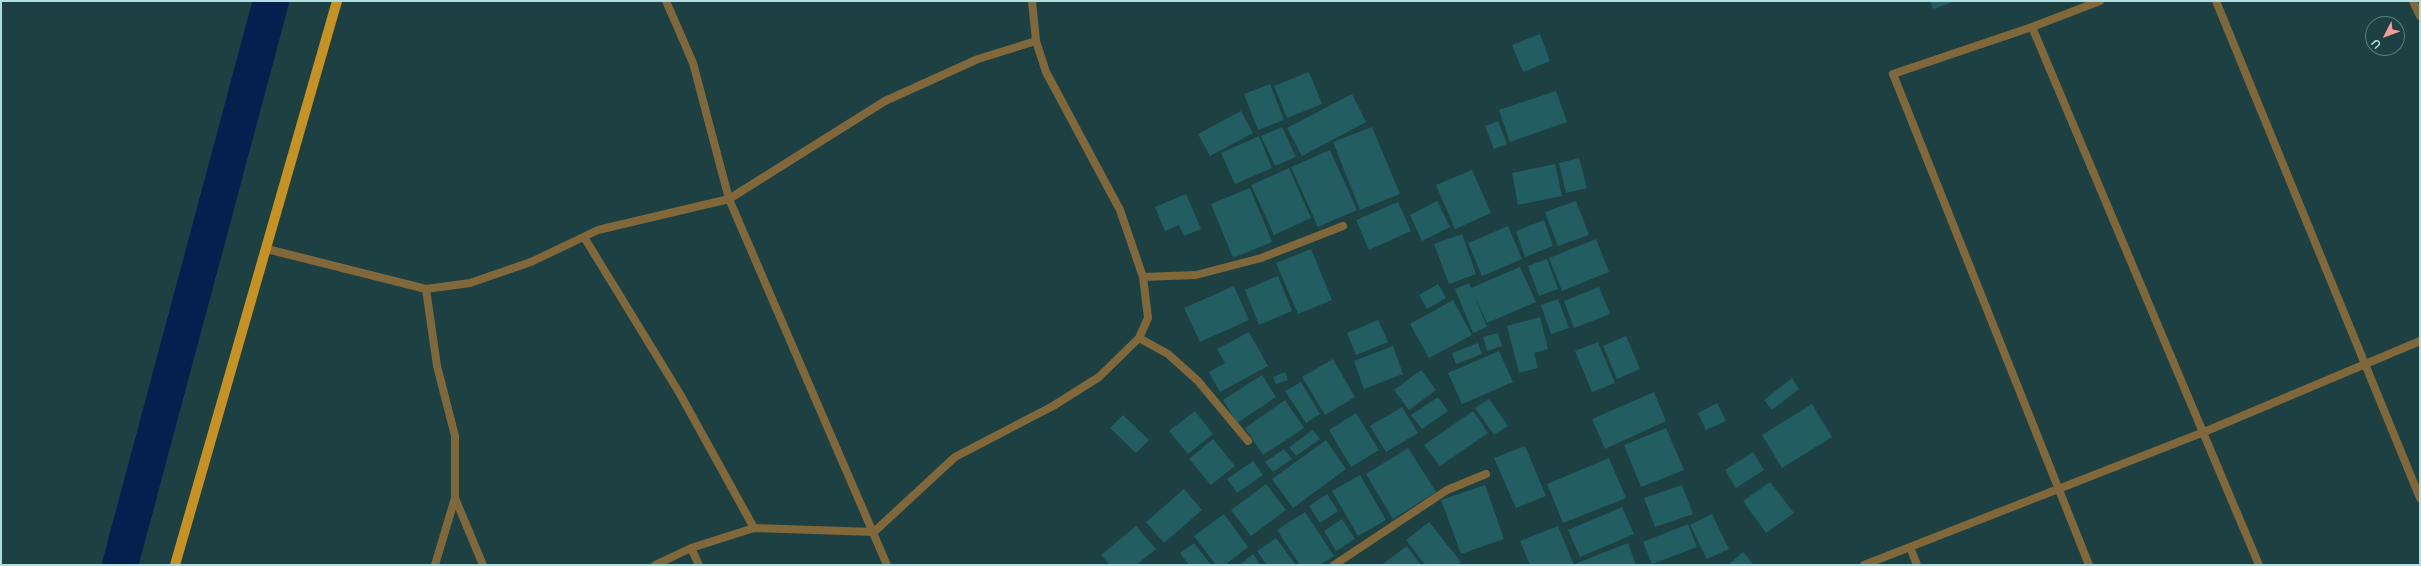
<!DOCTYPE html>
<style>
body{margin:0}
#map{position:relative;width:2421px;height:566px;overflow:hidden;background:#1d4043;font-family:"Varela Round",sans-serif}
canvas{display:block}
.frame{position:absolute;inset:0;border:2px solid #aedfe2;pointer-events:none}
.north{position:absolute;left:2365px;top:16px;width:40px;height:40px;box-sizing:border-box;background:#1d4043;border:1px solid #578083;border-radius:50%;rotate:228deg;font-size:11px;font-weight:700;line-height:16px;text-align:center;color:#aedfe2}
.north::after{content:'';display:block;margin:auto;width:14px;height:18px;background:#f59b99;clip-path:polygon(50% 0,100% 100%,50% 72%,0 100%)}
</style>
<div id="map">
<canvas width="2421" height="566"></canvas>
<div class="frame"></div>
<div class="north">U</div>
</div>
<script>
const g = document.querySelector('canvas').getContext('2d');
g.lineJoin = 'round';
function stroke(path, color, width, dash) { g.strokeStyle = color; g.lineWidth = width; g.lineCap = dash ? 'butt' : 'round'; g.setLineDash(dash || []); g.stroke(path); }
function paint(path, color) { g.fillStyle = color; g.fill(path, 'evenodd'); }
stroke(new Path2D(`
 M120,565L271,1`), '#051f4f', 36);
paint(new Path2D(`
 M1930,1H1956L1933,9Z
 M1540,34L1550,61L1523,72L1512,45Z
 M1309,72L1322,104L1287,118L1274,86Z
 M1270,84L1284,120L1258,130L1244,94Z
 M1556,91L1567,122L1510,142L1499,110Z
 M1352,94L1366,122L1302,156L1287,128Z
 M1241,111L1253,133L1210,156L1198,134Z
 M1498,121L1507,144L1494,149L1485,126Z
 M1282,127L1296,157L1275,166L1261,136Z
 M1372,127L1400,194L1360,210L1333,142Z
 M1259,136L1272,168L1235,184L1221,153Z
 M1330,150L1357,210L1318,227L1291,167Z
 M1579,158L1587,188L1566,193L1559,163Z
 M1555,164L1562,196L1518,205L1512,173Z
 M1289,168L1311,218L1274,235L1251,185Z
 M1472,170L1491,213L1455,229L1436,185Z
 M1250,188L1272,242L1233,258L1211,204Z
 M1186,194L1201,229L1184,236L1179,225L1165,231L1155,207Z
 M1437,201L1450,227L1422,241L1410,215Z
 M1576,201L1589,235L1558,246L1545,212Z
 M1398,202L1411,231L1369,250L1356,220Z
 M1544,220L1553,246L1525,257L1516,231Z
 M1508,226L1522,259L1482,276L1468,243Z
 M1462,234L1476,274L1449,284L1434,244Z
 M1596,239L1609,272L1562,291L1549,258Z
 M1311,249L1332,300L1298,314L1276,263Z
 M1547,259L1558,289L1539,296L1528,266Z
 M1520,267L1536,302L1487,323L1475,297L1487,327L1473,333L1455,289L1469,283L1471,288Z
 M1278,276L1292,311L1259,325L1245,290Z
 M1438,284L1446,298L1427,309L1419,295Z
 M1234,286L1249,320L1200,342L1184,308Z
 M1599,287L1610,314L1574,328L1564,301Z
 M1558,299L1569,328L1551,334L1541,305Z
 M1453,300L1472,335L1429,358L1410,324Z
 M1540,317L1548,349L1534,353L1538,368L1519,373L1507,326Z
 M1378,320L1388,342L1356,355L1347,333Z
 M1249,332L1268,366L1220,392L1209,372L1225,363L1217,349Z
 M1498,333L1502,346L1487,351L1483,337Z
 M1626,336L1640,369L1617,379L1603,346Z
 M1598,342L1615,383L1592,392L1575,351Z
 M1478,343L1482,354L1456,364L1452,353Z
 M1393,346L1403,374L1364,389L1354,361Z
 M1499,351L1513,382L1462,404L1448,373Z
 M1333,359L1355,397L1325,415L1302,377Z
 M1421,370L1436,390L1409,410L1394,390Z
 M1285,372L1288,380L1276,384L1273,377Z
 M1262,375L1276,397L1237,423L1223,400Z
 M1792,378L1799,389L1772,410L1764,400Z
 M1301,382L1320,414L1306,423L1285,391Z
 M1654,392L1666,421L1605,449L1592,419Z
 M1438,397L1448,411L1422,429L1411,415Z
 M1489,399L1508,426L1494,435L1475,408Z
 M1285,400L1304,428L1263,455L1245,428Z
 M1717,403L1726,421L1706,430L1698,413Z
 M1812,404L1832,437L1782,468L1762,435Z
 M1402,407L1418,433L1386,452L1370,426Z
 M1195,411L1213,434L1188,454L1169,431Z
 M1473,411L1488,433L1440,466L1424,445Z
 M1356,413L1379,450L1351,467L1329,430Z
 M1123,415L1149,440L1136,453L1110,428Z
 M1666,428L1684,470L1641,487L1624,445Z
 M1313,430L1320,439L1296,456L1289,447Z
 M1213,439L1235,466L1211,485L1189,459Z
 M1326,440L1346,469L1293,508L1272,479Z
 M1525,446L1546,496L1516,508L1494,458Z
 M1408,448L1436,492L1393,519L1366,474Z
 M1284,449L1292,459L1273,472L1265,462Z
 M1753,452L1764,470L1736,488L1725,470Z
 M1609,458L1626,498L1563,523L1547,484Z
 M1253,461L1263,475L1237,493L1227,479Z
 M1360,475L1386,520L1358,536L1332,491Z
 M1770,482L1794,513L1766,533L1743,501Z
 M1266,484L1286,510L1251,536L1231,510Z
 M1485,485L1504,539L1461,554L1441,500Z
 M1682,485L1693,514L1655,527L1644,498Z
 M1184,489L1202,510L1164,543L1146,522Z
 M1327,494L1338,511L1320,523L1309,506Z
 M1622,507L1634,534L1580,557L1568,530Z
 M1305,512L1334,556L1320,565H1300L1277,530Z
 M1224,514L1248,547L1225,565H1216L1194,536Z
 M1712,514L1729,549L1707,559L1690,525Z
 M1342,519L1355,539L1336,551L1324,531Z
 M1429,522L1461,562L1457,565H1425L1406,540Z
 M1688,524L1697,547L1652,564L1643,542Z
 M1136,526L1156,549L1136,565H1110L1101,555Z
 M1558,526L1574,565H1530L1520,541Z
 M1276,538L1296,565H1267L1257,551Z
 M1194,543L1211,565H1189L1180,553Z
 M1628,543L1636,565H1578L1577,563Z
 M1407,546L1421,565H1381Z
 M1743,552L1754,565H1728Z
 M1253,554L1261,565H1239Z`), '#215d61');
stroke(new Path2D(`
 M666,1L693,63L729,199L887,565
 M2216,1L2420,498
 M2413,1L2420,16
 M2032,27L2259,565
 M584,237L680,394L754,528
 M267,249L426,289L437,366L455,436V498L435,565
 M1143,277L1196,275L1261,258L1343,226
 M426,289L470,283L531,262L598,230L729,199L885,101L978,59L1036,41
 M1139,338L1168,354L1198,381L1248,441
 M455,498L483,565
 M1910,547L1917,565
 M691,548L699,565
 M655,565L691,548L754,528L874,532L955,457L1053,406L1099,377L1139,338L1148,318L1143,277L1120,210L1046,72L1036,41L1032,1
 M1334,565L1447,490L1486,474
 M1864,565L2204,432L2420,341
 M2089,565L1893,74L2032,27L2100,1`), '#81683a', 8);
stroke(new Path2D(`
 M175,565L337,1`), '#c69224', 10);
</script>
